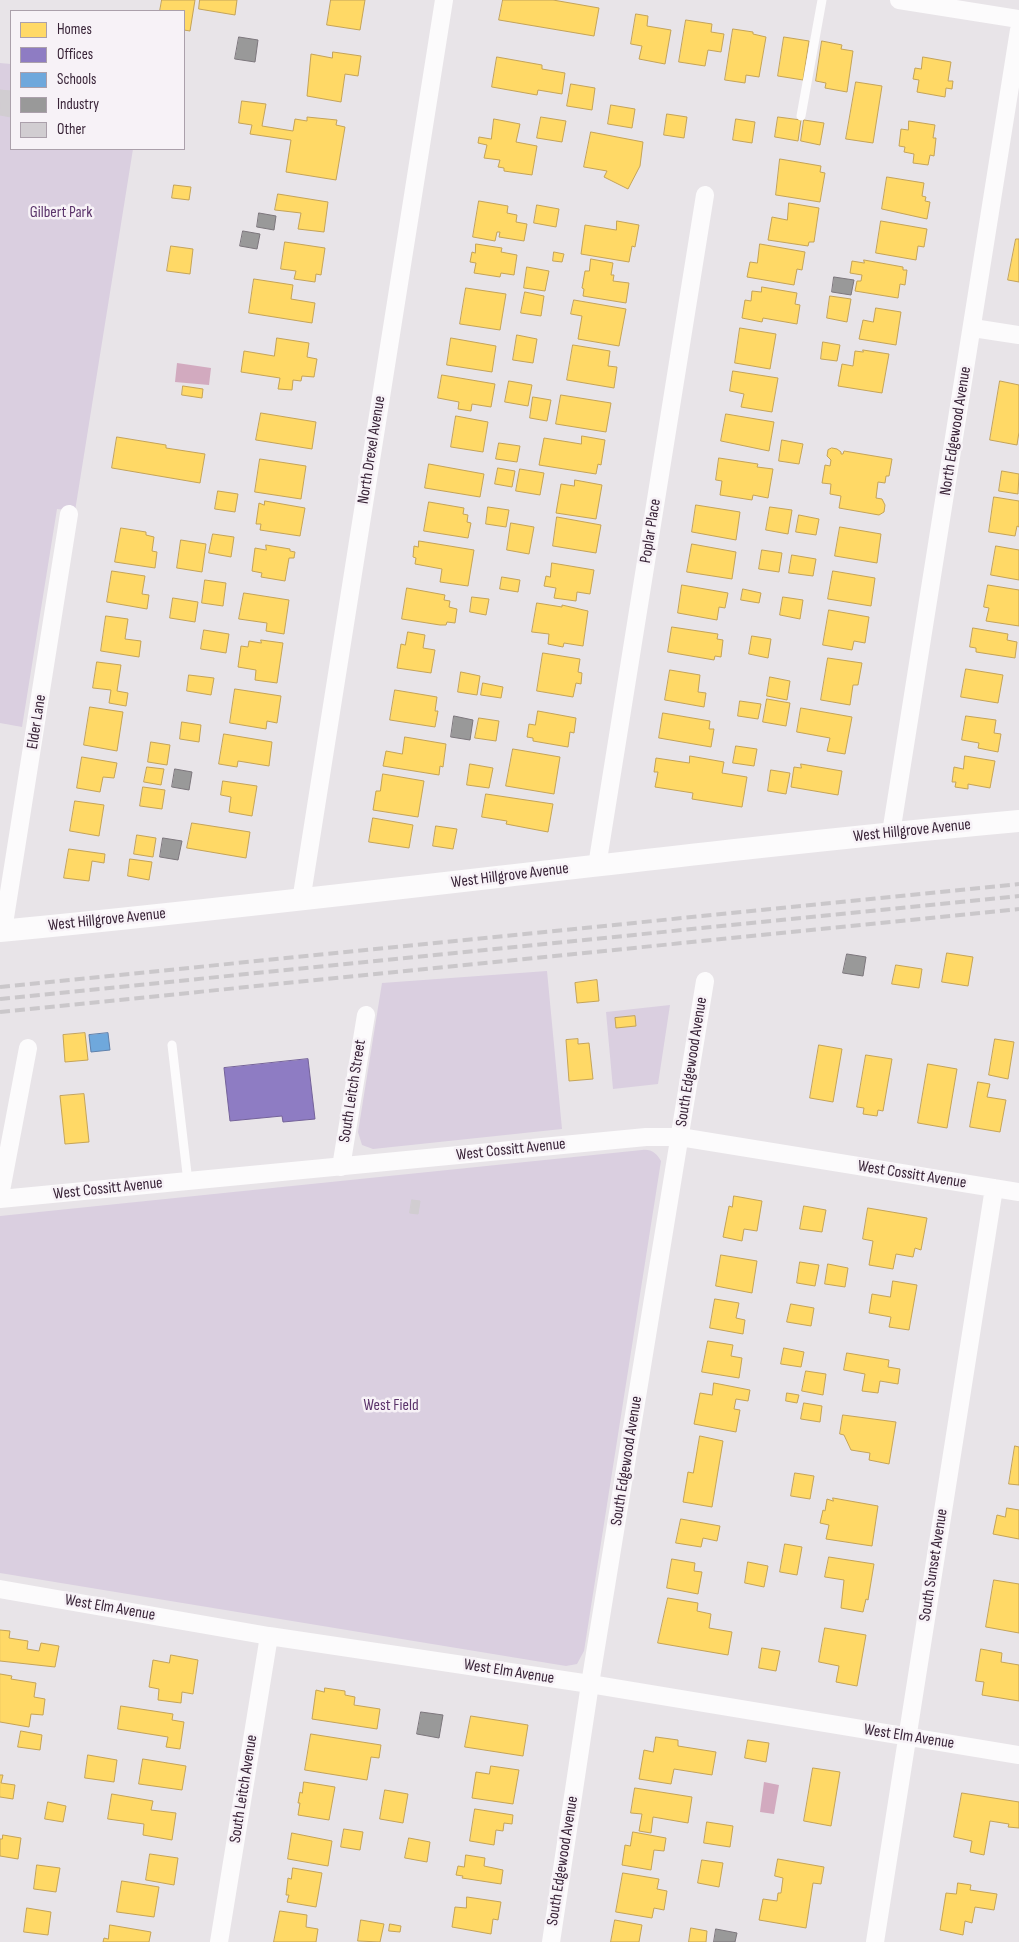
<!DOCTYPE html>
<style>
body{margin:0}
#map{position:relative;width:1019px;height:1942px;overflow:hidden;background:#e8e4e8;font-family:"Sofia Sans Condensed",sans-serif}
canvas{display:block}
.legend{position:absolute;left:10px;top:10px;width:175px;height:140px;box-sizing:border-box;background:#f7f2f7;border:1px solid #aba0ab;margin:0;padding:6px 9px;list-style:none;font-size:15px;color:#392438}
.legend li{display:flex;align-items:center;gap:10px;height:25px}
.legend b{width:25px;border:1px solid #aba0ab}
</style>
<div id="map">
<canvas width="1019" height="1942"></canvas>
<ul class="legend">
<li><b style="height:14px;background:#ffd966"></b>Homes</li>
<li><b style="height:14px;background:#8e7cc3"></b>Offices</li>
<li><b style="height:14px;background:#6fa8dc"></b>Schools</li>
<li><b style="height:14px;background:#999"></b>Industry</li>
<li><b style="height:14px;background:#d1cdd1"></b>Other</li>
</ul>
</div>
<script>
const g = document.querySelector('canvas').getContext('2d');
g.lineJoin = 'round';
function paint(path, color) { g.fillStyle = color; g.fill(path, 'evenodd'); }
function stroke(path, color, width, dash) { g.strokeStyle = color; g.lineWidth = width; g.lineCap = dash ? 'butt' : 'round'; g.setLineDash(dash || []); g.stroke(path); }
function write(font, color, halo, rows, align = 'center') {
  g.font = font + ' "Sofia Sans Condensed",sans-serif'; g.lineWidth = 5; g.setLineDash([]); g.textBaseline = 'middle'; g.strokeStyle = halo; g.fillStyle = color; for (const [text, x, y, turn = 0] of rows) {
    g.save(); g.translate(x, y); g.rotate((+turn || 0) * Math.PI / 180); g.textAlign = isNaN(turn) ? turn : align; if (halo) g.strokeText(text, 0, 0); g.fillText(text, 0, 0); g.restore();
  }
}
paint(new Path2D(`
 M0,63L11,64V149H133L75,511L57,509L22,727L0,723Z
 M547,971L562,1129L373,1149L362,1145L358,1132L382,983Z
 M670,1005L658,1084L613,1089L606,1012Z
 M642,1150C652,1149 656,1153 661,1161L584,1651L577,1664L566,1666L0,1573V1216Z`), '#dacfe0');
paint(new Path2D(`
 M177,363L211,368L209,385L175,382Z
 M764,1782L779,1785L774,1814L760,1812Z`), '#d2aabf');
const homes = new Path2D(`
 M162,0H195L190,31L184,30V11H160Z
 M200,0H237L235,15L199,9Z
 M331,0H365L360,30L327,25Z
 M503,0H553L599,8L594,36L499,20Z
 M636,14L648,16L647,26L671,30L665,64L639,59L642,46L631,44Z
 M686,20L712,24L711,32L724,34L721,52L708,50L705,66L679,62Z
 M733,29L753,32V34L766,37L759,77L746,75L745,83L725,80Z
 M784,37L809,41L803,80L778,76Z
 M822,41L842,45L841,49L853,51L847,92L825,88L826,83L816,81Z
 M333,52L361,56L358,76L345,74L341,102L307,96L311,54L332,58Z
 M497,57L542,65V69L565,73L562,94L538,90L537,95L492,87Z
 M923,57L951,62L948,81H953L952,89L946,88L945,97L917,92L919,80L913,79L915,68L921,69Z
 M856,82L882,86L873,143L846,139Z
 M571,84L595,88L592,110L567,106Z
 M242,101L266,104L262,126L293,131L295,119L307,121V117L337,120L336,125L345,127L336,180L286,172L291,140L250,134L252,125L239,123Z
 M611,105L635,109L632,128L608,124Z
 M667,114L687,117L684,138L664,135Z
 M541,117L566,121L562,142L537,138Z
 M778,117L801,120L798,141L775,137Z
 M494,119L520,124L516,142L537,146L532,175L504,171V168L498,167L500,160L484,158L487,145L478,143L479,137L491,139Z
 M736,119L755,122L752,143L733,140Z
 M804,120L824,123L820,145L801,141Z
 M909,121L935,125L933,138H936L934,156L930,155L928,165L913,163L914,154L904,152L905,147L899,146L901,129L908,130Z
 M591,132L643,142L640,166L628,189L604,177L607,171L584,167Z
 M780,159L821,166L820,172L825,173L820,202L776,195Z
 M887,177L924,183L922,196L926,197L925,201L930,202L927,219L882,209Z
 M174,185L191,187L189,200L172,198Z
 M278,194L328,202L324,232L298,229L301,213L275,210Z
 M479,201L508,206L507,213L517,215L516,222L527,224L524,241L499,237L500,232H497L495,241L473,237Z
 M789,203L819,208L814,242H809L808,246L768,240L772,217L787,220Z
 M537,205L559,209L556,227L534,223Z
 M617,221L639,225L635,247L632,246L629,262L581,254L585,225L616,230Z
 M881,221L927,229L924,247L918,246L916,260L876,253Z
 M1016,239H1019V282L1008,280Z
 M285,242L325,248L321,275L316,274L315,282L294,279L296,271L281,269Z
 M476,244L502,248L501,252L517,255L514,275L501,273L500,277L474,273L476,263L470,262L472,252L475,253Z
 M760,244L805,252L802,270L797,269L794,285L747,277L750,262L757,263Z
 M171,246L193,249L190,274L167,271Z
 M554,252L564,254L562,262L553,261Z
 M591,259L613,263L611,275H614L613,281L629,283L626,303L583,296L584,289L582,288L585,271H589Z
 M864,260L903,267V270H907L905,285L900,284L898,298L855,291L857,281H861L862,275L850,273L852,261L864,263Z
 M527,267L549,271L545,291L524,288Z
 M254,279L293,285L291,299L315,303L312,323L249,313Z
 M762,287L797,293L795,304L800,305L797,324L763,318L762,322L742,318L745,300L751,301L752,291L761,292Z
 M466,288L506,294L500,330L460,324Z
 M525,292L544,296L541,316L521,313Z
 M830,296L851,299L847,322L827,318Z
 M574,300L626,309L619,346L578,339L582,316L571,314Z
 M876,308L901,312L896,345L859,339L863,320L873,322Z
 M740,328L776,334L770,369L735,363Z
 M517,335L537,339L533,363L513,360Z
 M277,338L309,343L307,357L317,359L314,377L302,376L301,381L293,380L292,390L278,389L280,378L241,372L244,351L274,356Z
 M451,338L496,346L492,372L447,365Z
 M823,342L840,345L837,361L821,359Z
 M573,345L610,351L608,366L617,367L614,388L567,380Z
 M863,350L889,354L882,393L838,386L842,364L853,366L855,351L863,352Z
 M733,371L778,378L772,412L741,407L744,394L730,391Z
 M442,375L495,384L491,407L472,404L471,411L458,409L459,402L438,398Z
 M509,381L532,385L528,406L505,402Z
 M1000,381L1019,385V432L1017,445L990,440Z
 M183,386L203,389L202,398L182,395Z
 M561,395L611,403L606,432L556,424Z
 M533,397L551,400L547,421L530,418Z
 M261,413L316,422L312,449L256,440Z
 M726,414L774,422L769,451L721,441Z
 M456,416L488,422L483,452L451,447Z
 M582,436L605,440L601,465L598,464L596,474L539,465L544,438L581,444Z
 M117,437L166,445V448L205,454L200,483L112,468Z
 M782,440L803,444L799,464L779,461Z
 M499,443L520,446L517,462L496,459Z
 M832,448L837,449L841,452V454H843L844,451L892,459L889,476H886L885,483L878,482L876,498L882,499L885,505L884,512L879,515L839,508L841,496L830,494L831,484L822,483L825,465L830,466L831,460L827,456L828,450Z
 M719,458L758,464L757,467L773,469L768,498L753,495L752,500L720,495L722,481L716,480Z
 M260,459L306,466L301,499L255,492Z
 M429,464L484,474L480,497L425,488Z
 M498,468L515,471L512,487L495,484Z
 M520,469L544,473L540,495L516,491Z
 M1002,471L1019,474L1018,494L999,491Z
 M575,480L602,485L596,519L556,513L561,484L574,486Z
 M218,491L238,494L235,512L215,509Z
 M994,497L1019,501V527L1017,526L1015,536L989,532Z
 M265,501L305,508L300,536L260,530L261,524H256L259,503L264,505Z
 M429,502L464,508L463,514L468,515L467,522L471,523L468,538L424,531Z
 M696,505L740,512L736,540L692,532Z
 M488,507L509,510L506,527L486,524Z
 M770,507L792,510L788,534L766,530Z
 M799,515L819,519L816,535L796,532Z
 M557,517L601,525L596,553L553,546Z
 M511,523L534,527L529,554L507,550Z
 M840,527L881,534L877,563L835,556Z
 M121,528L146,532V535L154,537L152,551L157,552L155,568L115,562Z
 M213,534L234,537L231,557L209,553Z
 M181,540L206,544L202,572L177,568Z
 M419,541L474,550L468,586L440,582L442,569L415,564L416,558L413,557L414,546L418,547Z
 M692,544L736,552L732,579L687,572Z
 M266,545L290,549V551L295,552L294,558H289L285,581L261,577L262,573L252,571L255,548L266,550Z
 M996,546L1019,550V580L991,575Z
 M762,550L782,553L779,572L759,569Z
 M792,555L816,559L813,576L789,573Z
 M552,563L594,570L590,594L577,592L576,601L554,598L556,588L544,586L546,576L550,577Z
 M112,571L145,576L142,594L149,595L147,609L107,602Z
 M833,571L875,578L871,606L828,599Z
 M502,577L520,580L518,592L500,589Z
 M205,580L226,583L223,606L202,603Z
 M682,585L728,593L725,608L719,607L717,620L678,613Z
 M988,585L1019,590V626L986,621L989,608L984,607Z
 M407,588L445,595L444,600L450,601L449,607L457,609L455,623L447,622L446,625H440L402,619Z
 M743,589L761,593L759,603L741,600Z
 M244,593L289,600L284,634L266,631L267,623L239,619Z
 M472,597L489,599L486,615L470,612Z
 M783,597L803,600L800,619L780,615Z
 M173,598L198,602L195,622L170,618Z
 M537,603L562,607V605L588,611L583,646L564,643L563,647L548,644L549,634L532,632Z
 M829,610L869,617L865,643L854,641L852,650L823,645Z
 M106,616L128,619L125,639L141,641L139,657L101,651Z
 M672,627L718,634L717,639L723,640L721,657L715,656L714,660L668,652Z
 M973,628L1008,634L1007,640L1017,642L1015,658L976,652V648L970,647Z
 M204,630L229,634L226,653L201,649Z
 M408,632L425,635L423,648L435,650L431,673L397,668L401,644L405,645Z
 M752,636L771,639L768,658L749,654Z
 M261,640L283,643L277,683L255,680L256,670L238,667L241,646L248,647L249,641L261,643Z
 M543,653L580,659L578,672L582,673L581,684L576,683L573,697L537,691Z
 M828,658L862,663L858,685H853L850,705L821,700Z
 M97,662L121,665L117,691L128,693L126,706L109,703L111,690L93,688Z
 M966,669L1003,675L998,703L961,697Z
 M670,670L700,675L698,692L706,693L704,707L665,700Z
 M461,672L480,676L477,695L458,692Z
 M189,675L214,678L211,695L187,691Z
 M770,677L790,681L787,700L767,696Z
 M483,683L503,687L501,698L481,695Z
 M235,689L281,696L277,723L267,721L266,729L230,723Z
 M395,690L437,697L435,711H438L435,727L390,720Z
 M767,699L790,703L786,726L763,722Z
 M740,701L761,704L758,719L738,716Z
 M90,707L123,712L117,751L84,745Z
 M801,708L852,717L845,754L827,751L830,738L797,732Z
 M538,711L576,718L574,733L570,732L568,747L533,741V738L527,737L529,724L535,725Z
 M663,713L710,721L709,729H714L711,747L659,738Z
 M966,716L996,720L994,733L1001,734L998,752L978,748L979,743L962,740Z
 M479,718L499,721L496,741L475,738Z
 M182,722L201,725L199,742L180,739Z
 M224,734L272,742L269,766L238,761L237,767L219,764Z
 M405,737L446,744L443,767L440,766L439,775L383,766L386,751L402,754Z
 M151,742L170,745L167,765L148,762Z
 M736,746L757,749L754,766L733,763Z
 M513,749L560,757L554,794L506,786Z
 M690,756L724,762L722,773L747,777L742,807L692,799L693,793L655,787L658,772H654L656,758L689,763Z
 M965,756L995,761L990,788L968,784V789L955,787L956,782H952L954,767L963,769Z
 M82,757L117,763L114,778L103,777L100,792L77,788Z
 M470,764L493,768L489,788L467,785Z
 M801,764L842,771L838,795L791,787L794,767L801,768Z
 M147,767L164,769L161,785L144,782Z
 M771,770L790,773L786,794L768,791Z
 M383,774L424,781L418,817L373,810L376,791H380Z
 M223,781L257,786L252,816L229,812L231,797L221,795Z
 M143,787L165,790L162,809L140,806Z
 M486,794L553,804L548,832L506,824L507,821L482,817Z
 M75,801L104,805L99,836L70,831Z
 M373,818L413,825L409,848L369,842Z
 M192,823L250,832L246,858L187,848Z
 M436,826L457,829L453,849L433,846Z
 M137,835L156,838L153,857L134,854Z
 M69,849L105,854L104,863L92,861L89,881L64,878Z
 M130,859L152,862L149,880L128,876Z
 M947,953L973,957L968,986L942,982Z
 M896,965L922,969L919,988L892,984Z
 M597,980L599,1001L577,1003L575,983Z
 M635,1016L636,1026L616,1028L615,1018Z
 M85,1033L88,1060L65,1062L63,1035Z
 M578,1039V1044L589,1043L593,1079L569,1081L566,1040Z
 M995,1039L1014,1042L1008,1079L989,1075Z
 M819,1045L842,1049L833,1102L810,1098Z
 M866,1055L892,1059L883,1111L878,1110L877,1116L863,1114L864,1108L857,1107Z
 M928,1064L957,1069L947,1128L918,1123Z
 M978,1082L990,1084L987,1097L1006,1100L1000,1132L970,1127Z
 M84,1094L89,1142L65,1144L60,1096Z
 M734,1196L762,1201L757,1231L744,1229L742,1241L723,1237L729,1206L732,1207Z
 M804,1206L826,1210L822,1232L800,1229Z
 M868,1208L927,1218L921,1250L915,1248L913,1257L896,1254L893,1269L869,1265L873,1241L863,1239Z
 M721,1255L757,1261L752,1293L716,1286Z
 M800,1262L819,1265L815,1286L797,1283Z
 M828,1264L848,1268L845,1287L825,1284Z
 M893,1281L917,1285L909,1330L889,1327L891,1317L869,1313L872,1294L890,1297Z
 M715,1299L739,1303L736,1318L745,1320L743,1334L710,1328Z
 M791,1304L814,1308L811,1326L787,1322Z
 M708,1341L733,1345L731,1356L742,1358L739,1378L702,1372Z
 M784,1348L804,1352L801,1367L781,1364Z
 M847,1353L889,1360L888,1367L900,1369L898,1384L880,1381L878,1393L862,1391L865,1374L844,1370Z
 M806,1371L826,1374L823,1395L802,1391Z
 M714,1383L750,1390L748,1401L736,1399L734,1409L740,1410L736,1432L694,1424L700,1393L712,1395Z
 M787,1393L799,1395L797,1403L786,1401Z
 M804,1403L822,1406L820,1422L801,1419Z
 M843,1415L896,1422L889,1464L869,1460L870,1453L851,1450L844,1435L840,1434Z
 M700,1436L723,1441L712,1507L683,1502L688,1472L693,1473Z
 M1015,1446L1019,1447V1485L1009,1484Z
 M795,1473L814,1476L810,1499L791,1496Z
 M833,1498L878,1506L872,1546L826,1539L829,1525L820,1523L823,1510L825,1511L827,1499L833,1501Z
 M1007,1508L1019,1510V1539L993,1534L997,1515L1005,1517Z
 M681,1519L720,1526L717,1541L703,1538L701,1547L676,1543Z
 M785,1544L802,1547L797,1575L780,1572Z
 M829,1557L874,1564L868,1600L866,1599L863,1612L841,1608L844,1580L825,1577Z
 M672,1559L695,1563L694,1571L702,1572L698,1594L667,1588Z
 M748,1562L768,1566L764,1587L745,1583Z
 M994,1580L1019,1584V1633L986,1627Z
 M668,1598L698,1603L697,1611L711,1614L709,1628L732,1632L728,1655L658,1643Z
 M825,1628L866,1635L857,1686L836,1682L839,1666L819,1662Z
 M0,1630L10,1631L9,1638L28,1641L27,1649L39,1651L41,1643L59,1646L55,1667L0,1661Z
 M762,1648L780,1651L776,1671L759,1668Z
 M981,1649L1002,1653L1001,1662L1019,1665V1701L982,1695L984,1682L976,1681Z
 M171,1655L198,1660L193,1694L182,1692L181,1703L158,1700L159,1689L149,1687L153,1660L169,1663Z
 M0,1674L12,1676L11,1679L36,1683L34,1697L45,1699L43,1715L31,1714L29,1727L0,1722Z
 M325,1688L345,1691V1695L355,1697L354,1705L380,1709L377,1729L312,1719L316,1690L324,1692Z
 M121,1706L173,1714L172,1720L184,1722L180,1749L166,1747L168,1737L118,1729Z
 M471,1716L528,1725L523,1756L465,1747Z
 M21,1731L42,1735L40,1750L18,1747Z
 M311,1734L381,1745L379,1758L371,1757L367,1780L305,1770Z
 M656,1737L678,1740V1746L716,1752L712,1775L674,1769L671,1784L639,1779L644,1750L653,1752Z
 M748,1740L769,1743L766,1762L745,1758Z
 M88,1755L117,1760L114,1782L85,1778Z
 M143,1759L186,1766L182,1790L139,1784Z
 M491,1766L519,1770L513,1804L472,1798L476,1772L489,1774Z
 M813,1768L840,1772L831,1826L804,1821Z
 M0,1775H3L1,1783L15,1785L13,1799L0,1797Z
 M304,1782L335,1787L329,1820L298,1815L300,1803H298L300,1792L302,1793Z
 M635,1788L692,1797L688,1823L653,1817L651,1833L639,1831L642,1814L631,1813Z
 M385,1790L408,1794L403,1823L380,1819Z
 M962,1793L1019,1802V1828L1008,1827L1009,1824L990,1821L984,1855L970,1852L972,1841L954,1837Z
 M112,1794L153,1801L151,1810L176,1813L172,1840L143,1835L144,1824L108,1819Z
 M48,1802L66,1806L63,1822L45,1819Z
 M475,1809L513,1815L512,1824L504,1823L503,1831L496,1830L494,1845L470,1841Z
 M707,1822L733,1826L730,1847L704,1843Z
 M344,1829L363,1832L360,1850L341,1847Z
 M633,1832L666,1838L664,1851L654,1850L651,1870L622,1865L625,1845L630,1846Z
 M292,1833L332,1841L328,1866L288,1859Z
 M3,1835L21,1838L18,1859L0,1856V1839H2Z
 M409,1838L430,1842L427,1862L405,1858Z
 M150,1854L178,1858L174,1885L146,1880Z
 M466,1855L485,1858L484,1866L503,1870L501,1884L462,1878L463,1876L456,1875L458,1866L464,1867Z
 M778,1859L824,1867L821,1884L813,1883L806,1928L759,1920L763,1899L777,1901L778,1893H781L783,1878L775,1876Z
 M702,1860L723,1863L719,1887L698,1883Z
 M37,1865L60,1868L56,1892L34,1889Z
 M293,1868L322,1873L316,1907L287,1902L289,1895H286L288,1878L291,1879Z
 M623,1873L659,1879L657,1889L667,1891L664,1910L654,1908L652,1918L616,1912Z
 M122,1881L159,1887L154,1917L117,1912Z
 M958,1883L971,1885L970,1890L997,1894L994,1910L975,1907L972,1923L965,1921L963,1935L940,1930L946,1893L956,1894Z
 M467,1897L501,1902L498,1920L493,1919L491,1934L452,1927L455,1907L466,1908Z
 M27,1908L51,1912L48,1935L24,1932Z
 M280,1911L307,1915L306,1927L318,1929L316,1942H274Z
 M361,1920L384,1924L380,1942L358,1941Z
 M615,1920L642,1925L639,1942H611Z
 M390,1924L401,1926L400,1932L389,1931Z
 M110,1925L151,1932L149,1942H103L104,1938L108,1939Z
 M691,1928L707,1931L706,1942H689Z`);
paint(homes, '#ffd966');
stroke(homes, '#c4a358', 1);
const offices = new Path2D(`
 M308,1059L315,1119L283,1122L282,1116L230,1121L224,1068Z`);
paint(offices, '#8e7cc3');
stroke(offices, '#746299', 1);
const schools = new Path2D(`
 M108,1033L110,1050L91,1052L89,1035Z`);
paint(schools, '#6fa8dc');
stroke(schools, '#5f80ab', 1);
const industry = new Path2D(`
 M239,37L258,40L255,62L235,59Z
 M259,213L276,216L274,230L257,227Z
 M243,231L260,234L257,249L240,246Z
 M834,277L854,280L851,295L832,292Z
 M454,716L473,720L470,740L451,737Z
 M175,769L192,772L189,790L172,787Z
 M163,838L182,841L178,860L160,857Z
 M847,954L866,957L863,976L843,973Z
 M421,1712L443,1715L439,1738L417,1734Z
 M716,1929L737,1933L735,1942H714Z`);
paint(industry, '#999');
stroke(industry, '#7c767c', 1);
const building = new Path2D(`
 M0,90L11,91V117L0,115Z
 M412,1200L420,1201L418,1214L410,1213Z`);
paint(building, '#d1cdd1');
stroke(building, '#d1cdd1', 1);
stroke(new Path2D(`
 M801,116L822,0
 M172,1045L188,1182`), '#fcfbfc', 9);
stroke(new Path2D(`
 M899,0L1019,19
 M973,328L1019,335
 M891,833L1019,30
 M597,866L705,195
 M301,901L444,0
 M3,930L69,514
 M341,1167L366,1015
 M0,1196L28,1048
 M0,1199L646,1137H680L1019,1192
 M0,1589L269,1636L590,1684L1019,1755
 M219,1942L269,1636
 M551,1942L590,1684L705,981
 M875,1942L994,1188`), '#fcfbfc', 18);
stroke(new Path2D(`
 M0,931C340,899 679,852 1019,821`), '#fcfbfc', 22);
stroke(new Path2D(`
 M0,987L1019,884
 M0,999L1019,896
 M0,1012L1019,909`), '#cac7ca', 4, [10, 5]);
write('16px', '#5b346b', '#f7f2f7', [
 ["Gilbert Park",61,213],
 ["West Field",391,1406]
]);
write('16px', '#392438', '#f7f2f7', [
 ["North Edgewood Avenue",956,431,-81],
 ["North Drexel Avenue",372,450,-81],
 ["Poplar Place",651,531,-81],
 ["Elder Lane",37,722,-81],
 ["West Hillgrove Avenue",912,831,-6],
 ["West Hillgrove Avenue",510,876,-7],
 ["West Hillgrove Avenue",107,920,-6],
 ["South Edgewood Avenue",692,1062,-81],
 ["South Leitch Street",353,1091,-81],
 ["West Cossitt Avenue",511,1150,-6],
 ["West Cossitt Avenue",912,1175,9],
 ["West Cossitt Avenue",108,1189,-6],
 ["South Edgewood Avenue",627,1461,-81],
 ["South Sunset Avenue",934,1565,-81],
 ["West Elm Avenue",110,1608,10],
 ["West Elm Avenue",509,1672,9],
 ["West Elm Avenue",909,1737,9],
 ["South Leitch Avenue",244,1789,-81],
 ["South Edgewood Avenue",563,1861,-81]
]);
</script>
